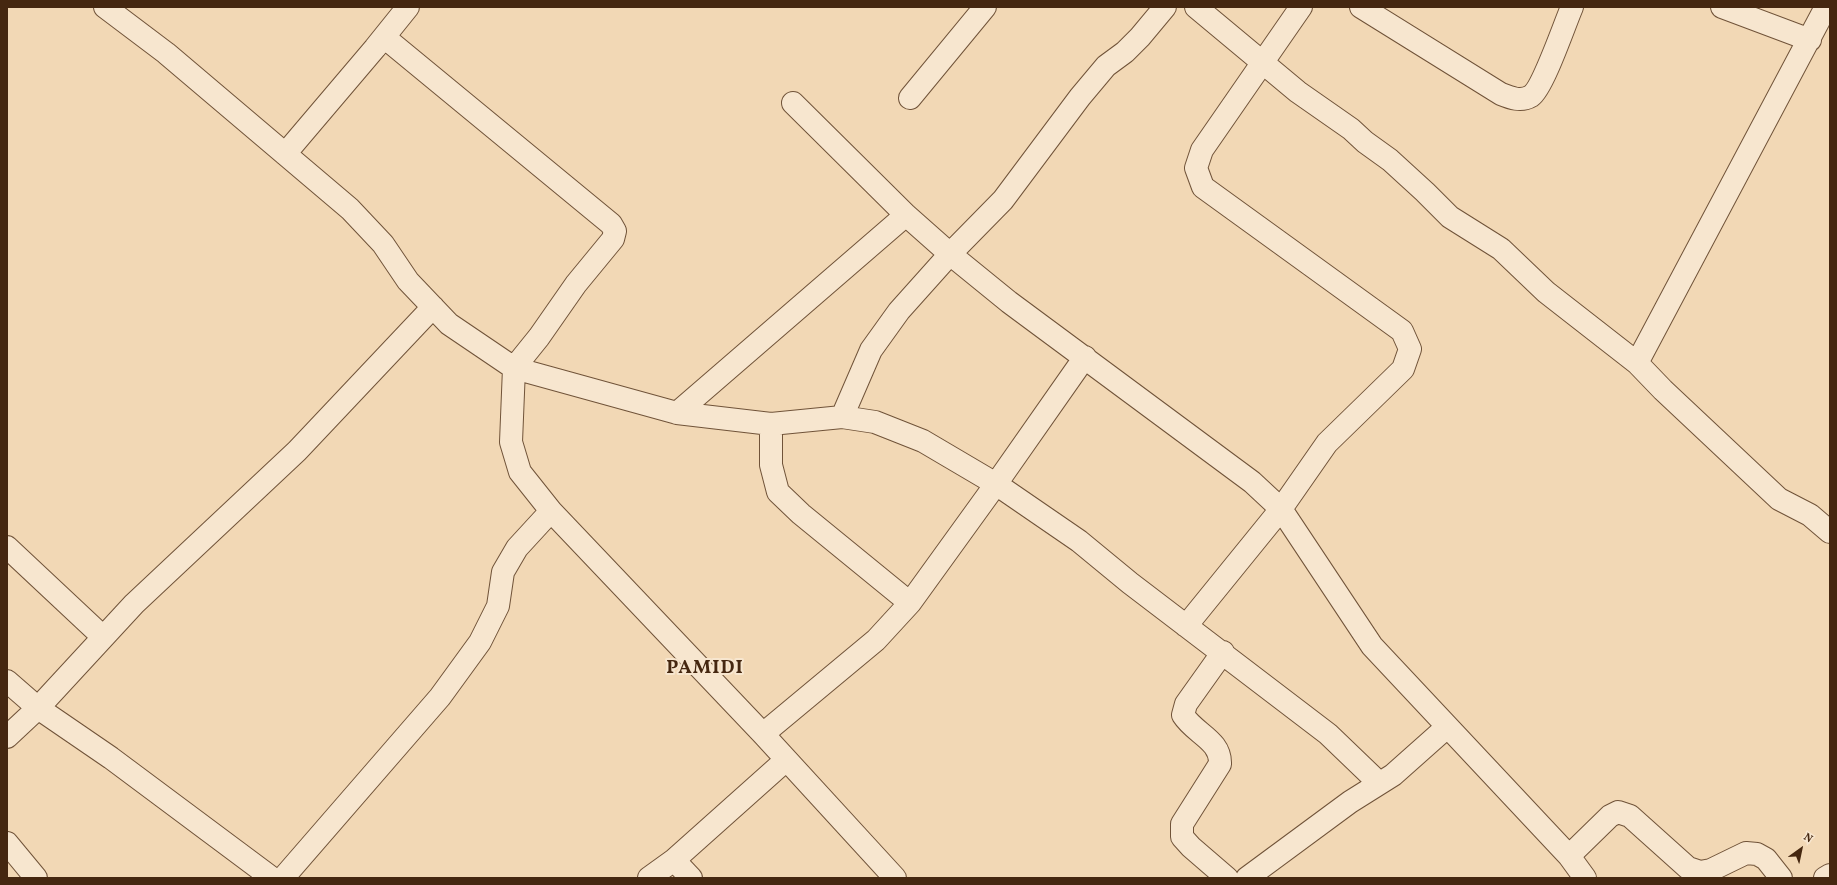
<!DOCTYPE html>
<style>
body{margin:0}
#map{position:relative;width:1837px;height:885px;overflow:hidden;background:#f2d8b5;font-family:Vollkorn,serif}
canvas{display:block}
.frame{position:absolute;inset:0;border:8px solid #452710;pointer-events:none}
.north{position:absolute;left:1781px;top:829px;width:40px;height:40px;-webkit-text-stroke:3px #f7e6cf;paint-order:stroke;rotate:33deg;font-size:11px;font-weight:700;line-height:16px;text-align:center;color:#452710}
.north::after{content:'';display:block;margin:auto;width:14px;height:18px;background:#452710;clip-path:polygon(50% 0,100% 100%,50% 72%,0 100%)}
</style>
<div id="map">
<canvas width="1837" height="885"></canvas>
<div class="frame"></div>
<div class="north">N</div>
</div>
<script>
const g = document.querySelector('canvas').getContext('2d');
g.lineJoin = 'round';
function stroke(path, color, width, dash) { g.strokeStyle = color; g.lineWidth = width; g.lineCap = dash ? 'butt' : 'round'; g.setLineDash(dash || []); g.stroke(path); }
function write(font, color, halo, rows, align = 'center') {
  g.font = font + ' Vollkorn,serif'; g.lineWidth = 4; g.setLineDash([]); g.textBaseline = 'middle'; g.strokeStyle = halo; g.fillStyle = color; for (const [text, x, y, turn = 0] of rows) {
    g.save(); g.translate(x, y); g.rotate((+turn || 0) * Math.PI / 180); g.textAlign = isNaN(turn) ? turn : align; if (halo) g.strokeText(text, 0, 0); g.fillText(text, 0, 0); g.restore();
  }
}
const minor = new Path2D(`
 M105,7L166,53L350,209L383,244L408,281L449,324L514,368L677,413L771,424L842,417L875,422L923,441L996,484L1079,541L1130,583L1328,734L1379,783
 M1196,7L1298,92L1351,129L1365,142L1390,160L1425,192L1450,217L1501,249L1546,292L1637,363L1663,390L1779,499L1810,515L1830,532
 M1361,7L1501,94C1511,98 1521,102 1531,96C1543,88 1565,23 1572,7
 M1722,7L1810,40
 M384,37L611,224L615,231L613,239L576,284L539,337L514,368L511,442L520,472L551,511L763,734L895,878
 M910,98L985,7
 M793,103L906,215L950,254L1009,302L1252,482L1281,509L1372,646L1569,856L1585,878
 M285,154L375,48L408,7
 M1637,363L1826,7
 M677,413L906,215
 M842,417L871,350L899,311L950,254L1003,200L1080,97L1106,66L1125,52L1140,37L1165,7
 M771,424V465L778,492L801,514L910,603
 M7,547L103,637
 M1186,626L1281,509L1327,443L1403,369L1410,349L1402,331L1203,187L1196,168L1202,150L1301,7
 M1223,652L1186,704L1183,715C1195,734 1221,740 1220,764L1182,824V837L1191,847L1227,878
 M7,681L38,708L111,758L272,878
 M763,734L876,640L910,603L996,484L1085,357
 M7,737L38,708L134,604L297,451L433,307
 M7,843L36,878
 M1569,856L1610,816L1618,812L1630,816L1688,868L1700,872L1711,870L1746,853L1757,854L1766,859L1781,878
 M674,860L691,878
 M283,878L440,697L480,642L498,606L503,572L517,548L551,511
 M649,878L674,860L786,760
 M1247,878L1350,802L1393,775L1447,727
 M1825,878L1830,875`);
stroke(minor, '#705339', 24);
stroke(minor, '#f7e6cf', 22);
g.letterSpacing = '1px';
write('bold 19px', '#452710', '#f7e6cf', [
 ["PAMIDI",705,670]
]);
g.letterSpacing = '0px';
</script>
